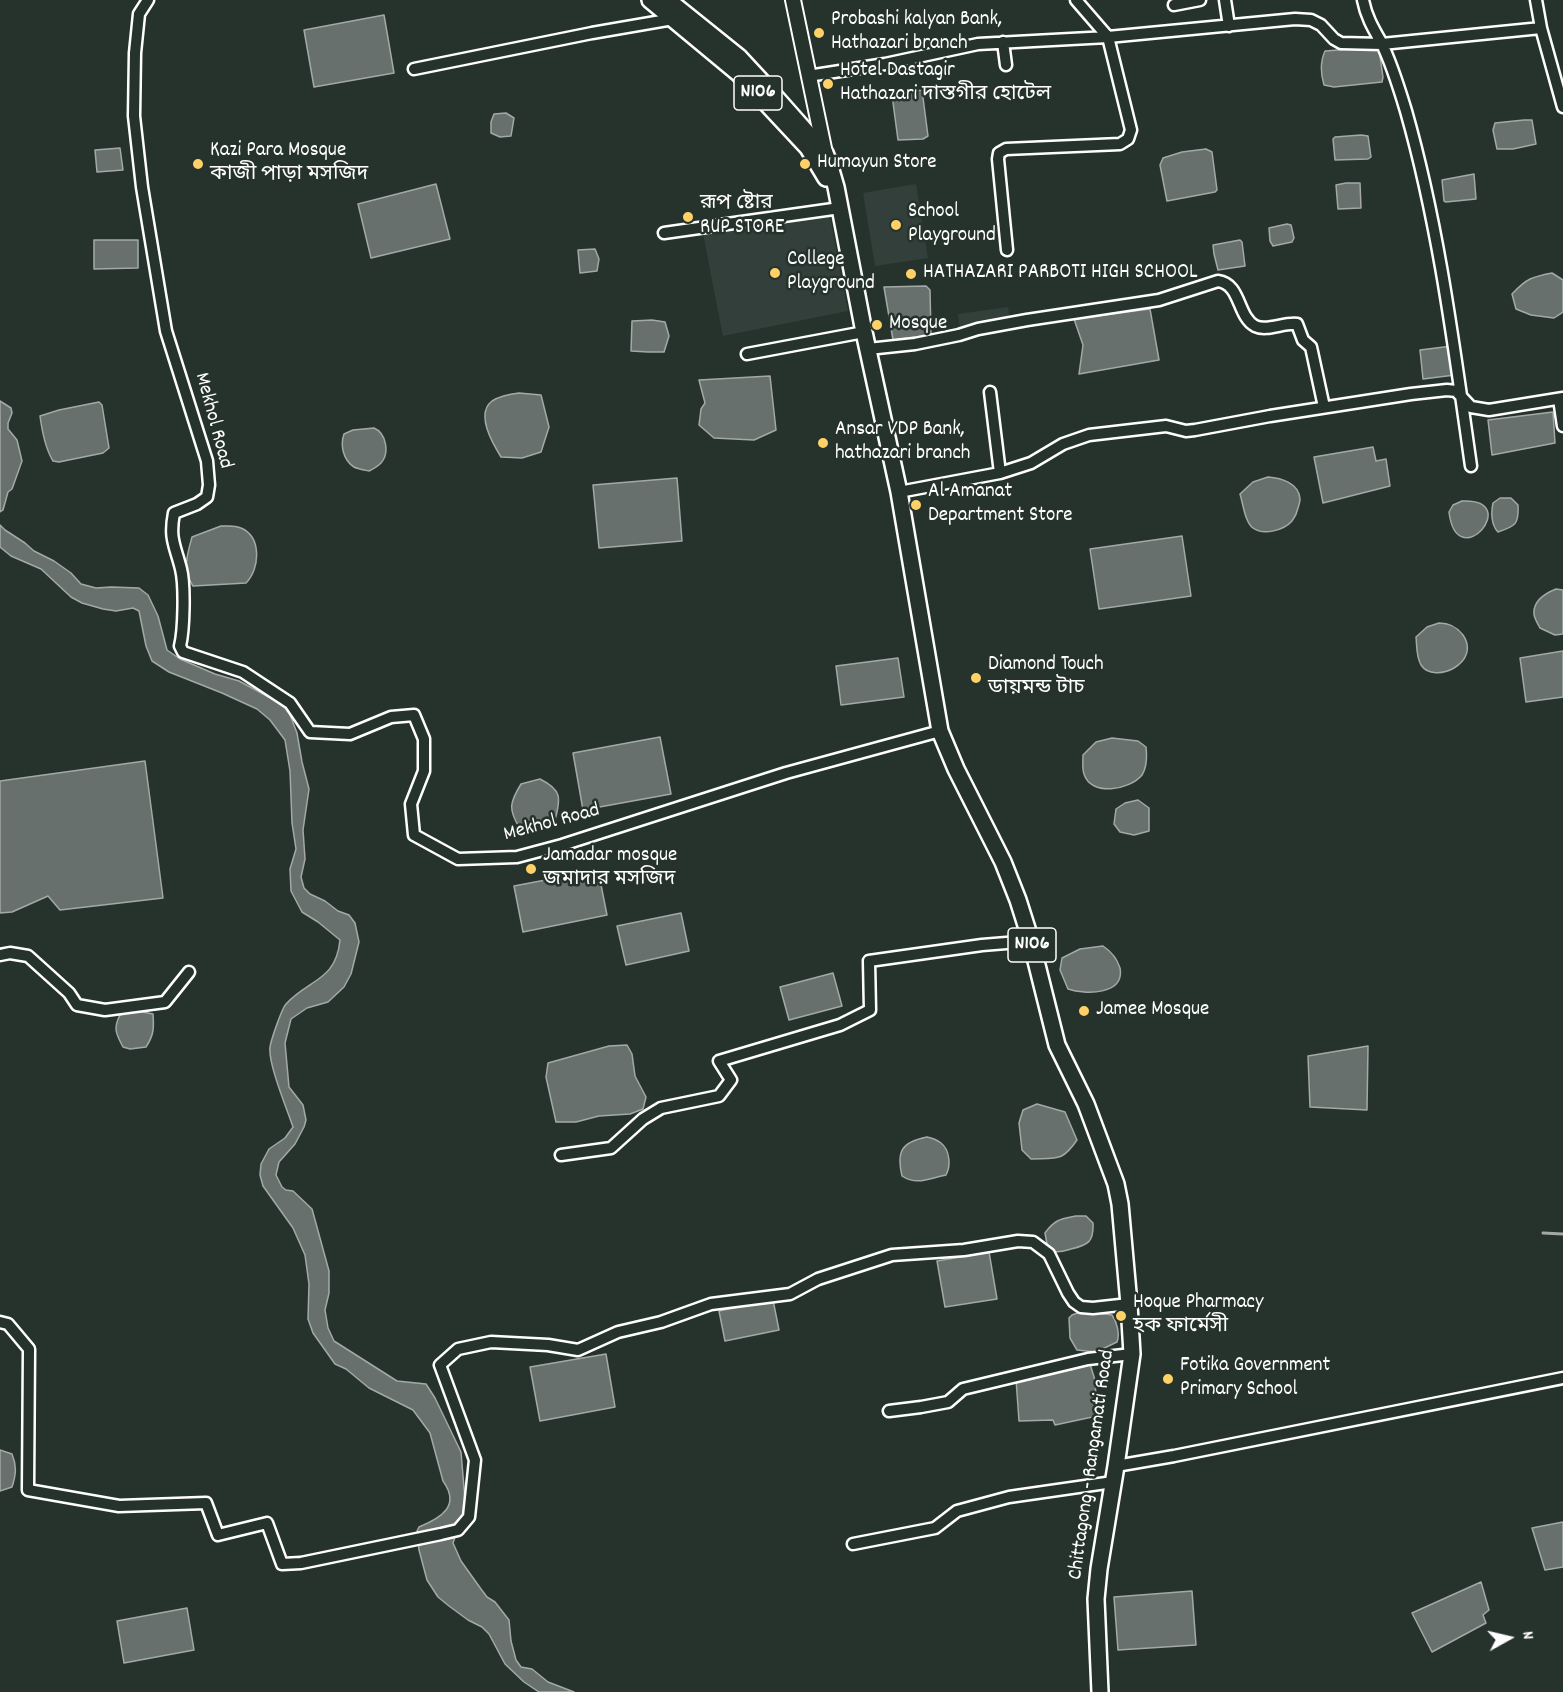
<!DOCTYPE html>
<meta charset="utf-8">
<style>
body{margin:0}
#map{position:relative;width:1563px;height:1692px;overflow:hidden;background:#26332d;font-family:Dekko,sans-serif}
canvas{display:block}
.north{position:absolute;left:1479px;top:1608px;width:60px;height:60px;-webkit-text-stroke:4px #26332d;paint-order:stroke;rotate:82deg;font-size:16px;font-weight:700;line-height:24px;text-align:center;color:#fff}
.north::after{content:'';display:block;margin:auto;width:21px;height:27px;background:#fff;clip-path:polygon(50% 0,100% 100%,50% 72%,0 100%)}
</style>
<div id="map">
<canvas width="1563" height="1692"></canvas>
<div class="north">N</div>
</div>
<script>
const g = document.querySelector('canvas').getContext('2d');
g.lineJoin = 'round';
function paint(path, color) { g.fillStyle = color; g.fill(path, 'evenodd'); }
function stroke(path, color, width, dash) { g.strokeStyle = color; g.lineWidth = width; g.lineCap = dash ? 'butt' : 'round'; g.setLineDash(dash || []); g.stroke(path); }
function write(font, color, halo, rows, align = 'center') {
  g.font = font + ' Dekko,"Noto Sans Bengali",sans-serif'; g.lineWidth = 5; g.setLineDash([]); g.textBaseline = 'middle'; g.strokeStyle = halo; g.fillStyle = color; for (const [text, x, y, turn = 0] of rows) {
    g.save(); g.translate(x, y); g.rotate((+turn || 0) * Math.PI / 180); g.textAlign = isNaN(turn) ? turn : align; if (halo) g.strokeText(text, 0, 0); g.fillText(text, 0, 0); g.restore();
  }
}
paint(new Path2D(`
 M916,184L928,258L875,266L863,193Z
 M829,211L848,311L723,336L703,234Z
 M1008,307L1010,322L960,329L958,314Z`), '#333f3a');
const water = new Path2D(`
 M384,15L394,73L314,87L304,30Z
 M1365,48H1373L1379,50L1383,77L1382,82L1334,87L1324,85C1321,75 1320,62 1325,51Z
 M922,90L928,136L923,139L898,140L892,95Z
 M506,113L514,118L511,136L500,137L491,133V122L494,114Z
 M1524,120H1532L1536,144L1513,149H1497L1493,130L1495,123Z
 M1361,135L1368,136L1371,157L1368,159L1335,160L1333,139L1335,137Z
 M120,148L123,170L97,172L95,150Z
 M1206,149L1212,152L1217,190L1215,192L1167,201L1160,165L1163,158L1182,152Z
 M1474,174L1476,199L1446,202L1444,201L1442,180Z
 M1346,183H1360L1361,208L1338,209L1336,185Z
 M436,184L450,239L371,258L358,204Z
 M1287,224L1291,225L1294,238L1292,242L1273,246L1270,241L1269,228Z
 M94,240H138V268L94,269Z
 M1240,240L1242,242L1245,266L1218,270L1214,254L1213,245Z
 M595,249L599,259L597,271L580,273L578,250Z
 M1552,273L1563,280V312L1554,318L1531,315L1516,309L1512,294C1527,278 1532,277 1552,273Z
 M926,286L930,290L931,335L893,340L884,287Z
 M1150,309L1159,360L1079,374L1083,345L1074,319Z
 M652,320L665,322L669,336L664,352H648L631,351L632,321Z
 M1452,346L1455,375L1423,379L1420,350Z
 M770,376L776,430L754,440L714,438L699,425L701,409L705,403L699,380Z
 M519,393L541,395L549,427L541,452L522,458L501,457C493,444 475,414 492,401C500,396 510,394 519,393Z
 M0,401L11,408L12,413L8,423V429L17,440L22,461L12,489L8,492L3,510L0,512Z
 M99,402L102,405L109,448L103,453L59,462L53,461C45,448 42,431 40,416L59,410Z
 M1553,412L1555,443L1492,455L1488,420Z
 M374,428C386,433 390,453 381,463C378,466 373,469 369,471C364,470 358,469 354,467C343,460 340,445 344,434L353,430Z
 M1373,447L1376,461L1386,459L1390,486L1323,503L1314,457Z
 M1268,477C1281,478 1299,483 1300,499C1300,502 1299,505 1298,508C1297,513 1295,517 1292,521C1284,530 1264,536 1253,528C1245,522 1243,504 1240,494L1253,482Z
 M677,478L682,541L599,548L593,485Z
 M1500,498H1511L1518,505C1519,524 1516,526 1498,532C1491,525 1491,512 1493,503Z
 M1462,501C1524,498 1457,577 1449,512L1453,505Z
 M0,525L5,530L25,543L34,551L54,561L71,573L81,584L96,588L111,587L139,588L148,595L158,616L167,650L180,659L215,674L239,681L287,707L297,733L302,762L309,789L303,830L305,859L301,877L304,888L310,894L325,901L338,911L349,915L355,923L359,942L351,974L344,987L328,1002L307,1008L291,1019L285,1043L289,1087L303,1105L306,1120L304,1127L295,1144L279,1162L276,1175L282,1187L286,1190L293,1191L312,1209L329,1271V1293L325,1310L328,1328L334,1341L397,1381L426,1384L435,1398L461,1452L465,1500L463,1514L452,1527L456,1534L453,1543L461,1561L481,1589L487,1597L495,1602L509,1620L511,1641L516,1660L521,1667L532,1669L548,1682L574,1692H539L524,1682L505,1664L489,1634L482,1627L468,1620L449,1606L438,1597L427,1580L419,1550L417,1531L419,1527C441,1518 461,1506 443,1481L430,1433L413,1410L369,1388L346,1369L335,1364L313,1333L308,1319L309,1284L305,1255L293,1228L263,1186L260,1175L261,1164L269,1149L285,1138L293,1127C287,1109 268,1064 270,1047C271,1040 282,1008 286,1004C309,979 336,981 340,940L318,922L302,912L291,891L290,869L296,849L292,823L290,771L285,740L270,720L257,709L222,693L169,672L152,661L146,646L139,611L133,608L116,611L103,609L82,603L71,597L41,569L11,556L0,547Z
 M221,526C228,526 235,525 241,528C262,537 260,569 246,583L193,586C182,570 187,555 192,537Z
 M1182,536L1191,596L1099,609L1090,549Z
 M1556,589L1563,590V634L1555,635L1540,628C1538,624 1534,618 1534,614C1533,601 1546,593 1556,589Z
 M1439,623C1449,623 1456,626 1463,635C1482,663 1434,685 1421,665C1416,656 1417,646 1416,637L1427,627Z
 M1563,651V697L1526,702L1520,658Z
 M898,658L904,697L841,705L836,666Z
 M660,737L671,794L583,810L573,753Z
 M1112,738L1138,741L1146,747C1147,756 1147,767 1142,775C1130,790 1091,797 1084,774C1082,769 1083,760 1083,755L1096,742Z
 M145,761L163,898L60,910L48,896L12,912L0,913V781Z
 M540,779C562,790 561,798 555,820C541,828 536,831 519,827C508,809 510,802 521,784Z
 M1138,800L1149,808V831L1134,835L1120,832L1114,824L1116,809L1125,803Z
 M598,870L607,915L523,932L514,886Z
 M681,913L689,951L626,965L617,926Z
 M1103,946C1112,952 1117,958 1120,968C1125,995 1085,995 1068,989L1060,970L1062,958L1080,949Z
 M833,973L842,1006L789,1020L780,987Z
 M133,1010L153,1014C154,1028 154,1035 146,1047L130,1049L123,1047C116,1034 113,1028 120,1015Z
 M627,1045L632,1054L635,1076L646,1097L643,1109L630,1114L599,1116L576,1122H556L546,1077L548,1063L609,1046Z
 M1368,1046L1367,1110L1310,1107L1308,1056Z
 M1037,1104L1065,1112L1077,1140C1062,1162 1057,1158 1031,1159L1022,1150L1019,1123L1023,1110Z
 M927,1137C932,1138 937,1140 941,1143C950,1150 951,1166 946,1175C930,1178 917,1186 902,1176C896,1151 902,1142 927,1137Z
 M1076,1216H1086L1093,1223C1094,1242 1088,1245 1071,1249C1064,1251 1059,1253 1052,1251L1047,1244L1045,1233C1055,1219 1061,1219 1076,1216Z
 M989,1252L997,1299L945,1307L937,1261Z
 M773,1300L779,1330L725,1341L719,1311Z
 M1083,1311L1112,1315C1117,1322 1120,1334 1117,1342L1096,1352L1077,1350L1070,1338L1069,1318L1072,1315Z
 M606,1354L615,1407L540,1421L530,1367Z
 M1090,1364L1095,1380L1097,1416L1055,1425L1053,1420L1019,1421L1016,1379Z
 M0,1450L12,1454C17,1466 16,1475 12,1487L0,1491Z
 M1563,1522V1567L1545,1570L1532,1528Z
 M1481,1582L1489,1610L1483,1615L1486,1623L1432,1652L1412,1613Z
 M1192,1591L1196,1645L1118,1650L1114,1597Z
 M187,1608L194,1650L124,1663L117,1621Z`);
paint(water, '#67706c');
stroke(water, '#a4a9a7', 1.5);
stroke(new Path2D(`
 M1543,1233L1563,1234`), '#a4a9a7', 3);
const minor = new Path2D(`
 M148,0L139,14L135,53L134,116L142,187L166,331L207,461L209,485L207,497L197,504L174,513C169,539 175,545 181,569C185,585 184,630 180,646L183,652L243,672L290,703L310,732L350,734L391,717L414,715L424,739V771L411,804L414,835L458,859L517,857L562,845L786,773L940,731
 M1225,0L1229,26
 M1363,0C1366,16 1373,28 1381,42C1390,60 1400,91 1406,111C1439,227 1454,347 1471,466
 M1536,0L1541,28
 M1174,5L1200,0
 M1003,42L1006,65
 M414,69L592,33L673,19
 M808,76L885,64L978,44L1108,37L1295,19L1311,20L1321,25L1334,39L1341,43L1382,44L1541,28L1563,107
 M664,233L840,208
 M1007,250L998,159L999,153L1006,149L1120,144L1128,139L1131,130L1108,37L1076,0
 M868,349L915,344L959,335L978,329L1027,320L1159,300L1218,281C1241,284 1237,316 1255,326C1267,332 1284,322 1297,324L1303,340L1311,347L1324,407
 M747,354L864,332
 M990,392L1000,473
 M1559,399L1563,426
 M899,492L1000,473L1031,463L1063,444L1089,435L1166,426L1186,431L1195,430L1270,416L1411,394L1447,390L1456,391L1471,407L1489,410L1563,398
 M0,955L10,953L28,956L69,993L77,1005L105,1010L165,1002L189,972
 M561,1155L611,1148L643,1119L661,1108L719,1096L731,1080L719,1061L840,1025L870,1010L869,961L982,945L1031,941
 M0,1322L8,1324L29,1349L28,1490L119,1506L206,1503L218,1535L267,1523L282,1564L301,1563L441,1534L458,1530L469,1517L475,1460L440,1365L458,1349L491,1342L548,1345L578,1350L618,1332L661,1322L711,1304L790,1294L818,1279L892,1255L964,1250L1018,1241L1033,1242L1049,1254L1068,1293L1074,1302L1081,1307L1093,1308L1129,1304
 M889,1411L921,1407L948,1402L963,1389L1088,1359L1132,1354
 M1116,1466L1174,1456L1563,1378
 M853,1544L935,1528L957,1511L1009,1497L1113,1482`);
const major = new Path2D(`
 M793,0L825,153`);
const highway = new Path2D(`
 M650,0L738,73L808,148L826,178
 M668,0L739,57L764,84L825,153L829,163L836,187L864,332L899,492L940,731L956,769L1003,862L1018,900L1031,941L1057,1045L1086,1104L1116,1184L1120,1204L1129,1304L1132,1354L1116,1466L1099,1569L1096,1599L1100,1692`);
stroke(minor, '#fff', 15);
stroke(major, '#fff', 18);
stroke(highway, '#fff', 20);
stroke(minor, '#26332d', 10);
stroke(major, '#26332d', 14);
stroke(highway, '#26332d', 15);
for (const [x, y, r, color] of [
 [819,33,6,"#ffd166"],
 [828,84,6,"#ffd166"],
 [198,164,6,"#ffd166"],
 [805,164,6,"#ffd166"],
 [688,217,6,"#ffd166"],
 [896,225,6,"#ffd166"],
 [775,273,6,"#ffd166"],
 [911,274,6,"#ffd166"],
 [877,325,6,"#ffd166"],
 [823,443,6,"#ffd166"],
 [916,505,6,"#ffd166"],
 [976,678,6,"#ffd166"],
 [531,869,6,"#ffd166"],
 [1084,1011,6,"#ffd166"],
 [1121,1316,6,"#ffd166"],
 [1168,1379,6,"#ffd166"]
]) { const dot = new Path2D(); dot.arc(x, y, r, 0, 2 * Math.PI); g.fillStyle = color; g.fill(dot); stroke(dot, '#26332d', 2); }
for (const [x, y, w] of [
 [758,93,48],
 [1032,945,48]
]) { const box = new Path2D(); box.roundRect(x - w / 2, y - 17, w, 34, 4.5); g.fillStyle = '#26332d'; g.fill(box); stroke(box, '#fff', 1.5); }
write('bold 20px', '#fff', null, [
 ["N106",758,93],
 ["N106",1032,945]
]);
write('21px', '#fff', '#26332d', [
 ["Probashi kalyan Bank,",831,21],
 ["Hathazari branch",831,45],
 ["Hotel Dastagir",840,72],
 ["Hathazari দাস্তগীর হোটেল",840,96],
 ["Kazi Para Mosque",210,152],
 ["কাজী পাড়া মসজিদ",210,176],
 ["Humayun Store",817,164],
 ["রূপ ষ্টোর",700,205],
 ["RUP STORE",700,229],
 ["School",908,213],
 ["Playground",908,237],
 ["College",787,261],
 ["Playground",787,285],
 ["HATHAZARI PARBOTI HIGH SCHOOL",923,274],
 ["Mosque",889,325],
 ["Ansar VDP Bank,",835,431],
 ["hathazari branch",835,455],
 ["Al Amanat",928,493],
 ["Department Store",928,517],
 ["Diamond Touch",988,666],
 ["ডায়মন্ড টাচ",988,690],
 ["Jamadar mosque",543,857],
 ["জমাদার মসজিদ",543,881],
 ["Jamee Mosque",1096,1011],
 ["Hoque Pharmacy",1133,1304],
 ["হক ফার্মেসী",1133,1328],
 ["Fotika Government",1180,1367],
 ["Primary School",1180,1391]
], 'left');
write('21px', '#fff', '#26332d', [
 ["Mekhol Road",212,421,75],
 ["Mekhol Road",552,824,-15],
 ["Chittagong - Rangamati Road",1093,1465,-82]
]);
</script>
